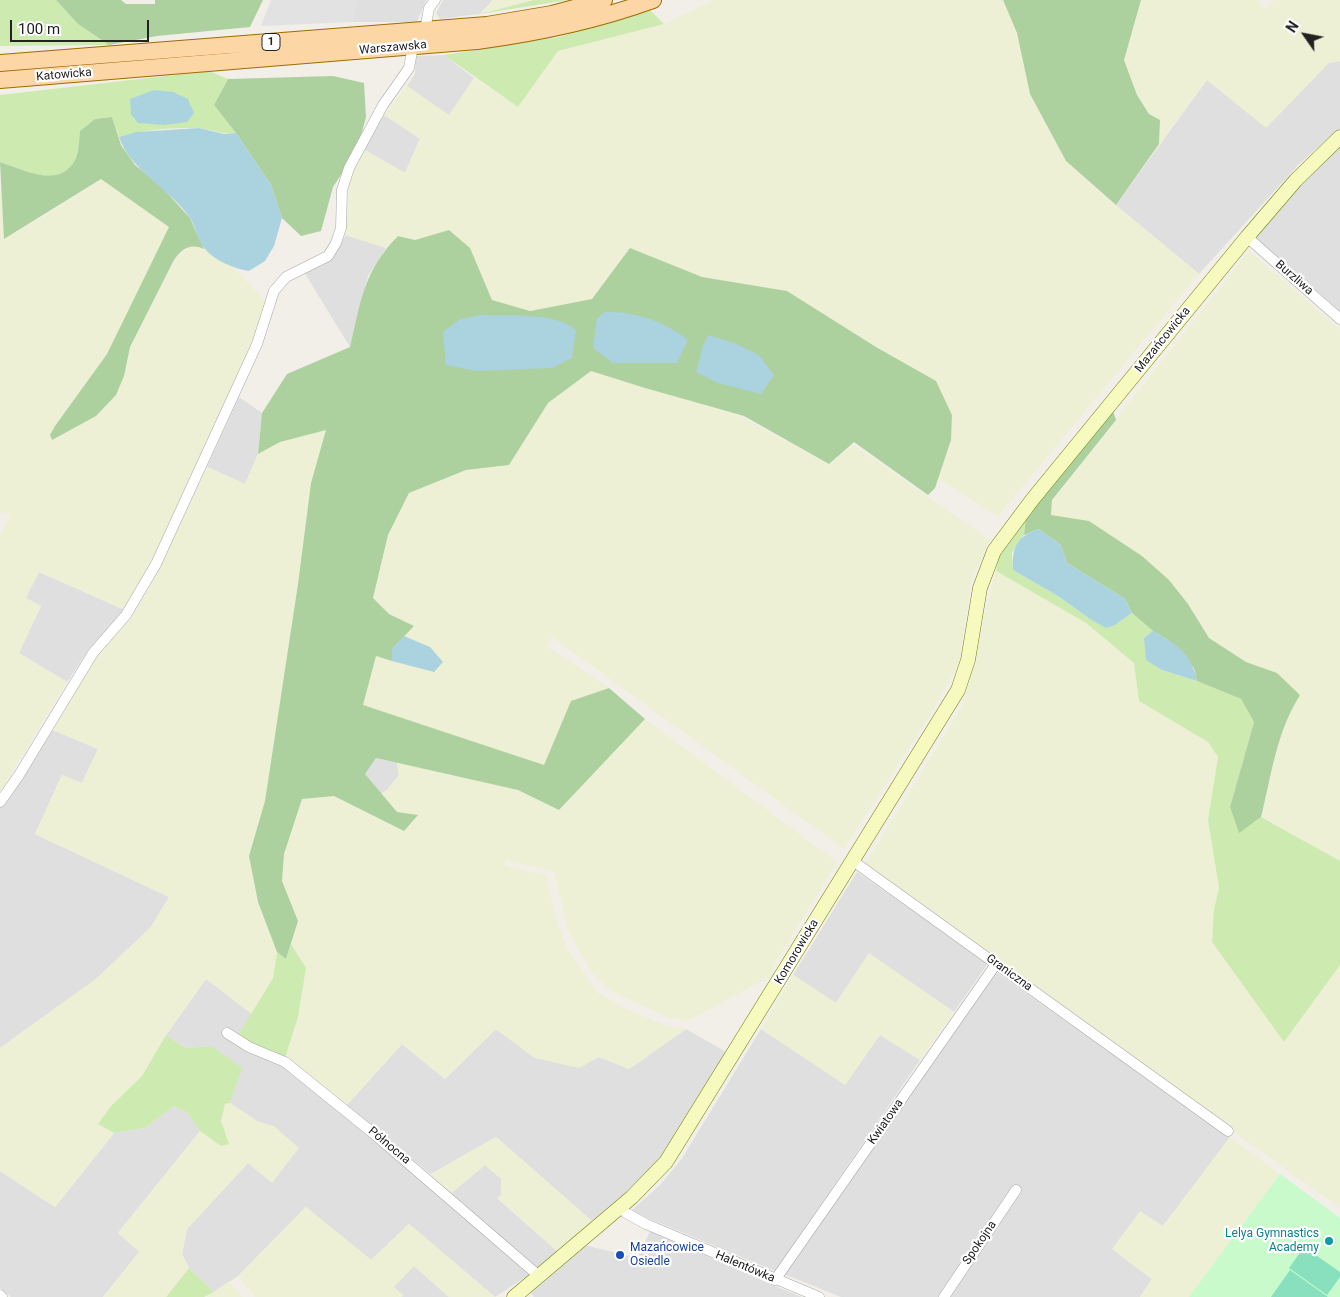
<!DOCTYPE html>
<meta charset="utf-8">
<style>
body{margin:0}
#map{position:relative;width:1340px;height:1297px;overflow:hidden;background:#f2efe9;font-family:Roboto,sans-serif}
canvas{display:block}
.north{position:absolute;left:1280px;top:10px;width:50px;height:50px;-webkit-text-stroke:4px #fff;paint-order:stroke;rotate:303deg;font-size:14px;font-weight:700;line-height:20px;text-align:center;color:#222}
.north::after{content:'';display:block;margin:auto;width:18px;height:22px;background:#222;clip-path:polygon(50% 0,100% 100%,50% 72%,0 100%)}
.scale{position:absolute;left:10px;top:20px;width:139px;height:22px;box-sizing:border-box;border:2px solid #222;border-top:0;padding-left:6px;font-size:15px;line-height:18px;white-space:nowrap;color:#222;-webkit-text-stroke:4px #fff;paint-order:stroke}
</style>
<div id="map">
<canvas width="1340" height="1297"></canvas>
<div class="north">N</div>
<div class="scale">100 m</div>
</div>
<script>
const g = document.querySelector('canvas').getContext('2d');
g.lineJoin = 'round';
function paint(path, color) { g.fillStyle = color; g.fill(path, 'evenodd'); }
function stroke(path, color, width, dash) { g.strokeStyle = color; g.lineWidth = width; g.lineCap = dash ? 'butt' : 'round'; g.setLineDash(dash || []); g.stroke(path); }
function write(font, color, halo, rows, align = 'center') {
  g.font = font + ' Roboto,sans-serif'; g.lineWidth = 4.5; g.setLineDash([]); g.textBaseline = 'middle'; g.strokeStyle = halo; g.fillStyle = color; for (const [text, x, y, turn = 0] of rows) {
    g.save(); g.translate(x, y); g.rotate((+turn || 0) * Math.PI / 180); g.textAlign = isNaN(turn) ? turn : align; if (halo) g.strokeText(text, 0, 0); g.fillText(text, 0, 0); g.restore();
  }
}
paint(new Path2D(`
 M357,0H426L417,22H352Z
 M443,0H493L480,14L440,19L436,13Z
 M444,55L474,78L450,116L407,86L415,74L416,56Z
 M1340,61V128L1299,164L1199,274L1116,205L1207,80L1266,127L1329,62Z
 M384,115L420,138L405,173L363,149Z
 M1340,147V312L1255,238L1310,176Z
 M346,235L386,248L368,276L350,347L304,272L330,260Z
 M239,397L262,413L258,454L245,484L207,467Z
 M39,572L125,610L89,649L67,682L19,653L41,606L25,598Z
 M53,730L98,749L82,783L62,775L35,834L169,897L151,927L96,979L0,1048V808L11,794Z
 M376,758L397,763L399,775L387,790L381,794L364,774Z
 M857,872L988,963L954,1012L869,954L836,1003L793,975Z
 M996,972L1230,1137L1163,1226L1112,1249L1152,1279L1140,1297H841L784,1274Z
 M206,979L252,1014L234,1042L245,1051L282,1066L365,1133L530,1274L495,1297L409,1224L371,1260L306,1207L238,1276L214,1292L189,1268L182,1254L187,1229L248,1163L275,1127L257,1121L230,1103L241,1068L212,1046L185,1048L166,1035Z
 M496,1029L535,1058L599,1056L629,1069L686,1029L728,1053L694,1111L652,1170L592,1221L496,1137L431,1174L346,1106L402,1044L445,1079Z
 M761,1029L845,1084L880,1035L920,1060L775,1271L631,1211L660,1185L681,1160Z
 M174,1106L188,1113L200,1131L118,1233L140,1251L103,1297H11L0,1288V1171L55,1207L114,1133L145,1128Z
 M485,1165L501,1178V1195L498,1199L557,1251L536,1269L450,1194Z
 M650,1231L780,1288L802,1297H534L530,1292L584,1245L638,1258Z
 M414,1266L449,1297H401L403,1296L393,1287Z`), '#e0dfdf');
paint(new Path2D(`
 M493,0H534L480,14Z
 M714,0H1003L1017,33L1030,94L1066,161L1089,183L1199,274L998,516L938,479L951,440L936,381L876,347L787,291L702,277L630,249L592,299L530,311L492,300L470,249L449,230L415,240L398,236L386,248L346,235L347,205L351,178L363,149L405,173L420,139L384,115L406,86L449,115L474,78L518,107L558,51L664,24Z
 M1141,0H1257L1266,9L1274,0H1340V61L1329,63L1266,128L1207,80L1159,144L1160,121L1149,114L1137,95L1124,60Z
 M101,179L169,227L107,354L55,426L64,432L96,416L116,395L130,347L179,252L195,245L204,249L234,268L266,302L255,340L206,450L138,589L125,610L39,572L26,598L41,606L19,653L67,682L0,792V535L10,515L0,512V194L3,193L4,239L41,218Z
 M1249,251L1340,329V861L1261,817L1280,735L1287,715L1300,695L1277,673L1246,662L1209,638L1188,604L1051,515L1052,500Z
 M591,371L742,417L830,465L852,444L990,540L971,581L959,663L934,709L844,849L552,637L546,646L609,688L571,701L544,765L362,705L376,656L434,672L430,647L404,636L414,626L389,614L373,598L388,535L409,493L466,470L509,465L548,403Z
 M326,429L311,483L298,584L265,801L249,856L258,902L277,952L273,978L252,1014L206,979L166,1035L142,1076L111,1106L99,1124L114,1133L55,1207L0,1171V1048L96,979L151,927L169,897L35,834L62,775L82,783L98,749L53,730L96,656L132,618L160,566L207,467L245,484L258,454L280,442Z
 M996,571L1086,623L1134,663L1139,701L1208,742L1218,757L1208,820L1219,888L1214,909L1212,941L1284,1042L1340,965V1208L863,867L962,707Z
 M645,719L837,862L775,964L772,976L687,1021L669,1018L611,991L591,972L568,931L554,872L506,860L505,866L546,875L558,925L568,949L598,993L628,1010L668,1026L686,1029L629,1069L599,1057L579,1068L535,1058L496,1029L445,1079L402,1044L346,1106L285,1058L298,1017L306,968L291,944L298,921L282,881L284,854L302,799L334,796L404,831L397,812L381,794L387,790L399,775L397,763L518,790L559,810Z
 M869,953L954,1012L920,1060L880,1035L845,1085L761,1029L793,975L836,1003Z
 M230,1103L257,1121L275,1127L299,1148L272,1183L248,1163L187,1229L182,1254L189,1268L166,1297H103L139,1252L118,1233L200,1131L221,1146V1121L225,1104Z
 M496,1137L592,1221L557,1251L497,1198L501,1195V1179L485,1165L450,1194L431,1174Z
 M1230,1137L1280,1174L1189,1297H1140L1152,1279L1112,1249L1140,1211L1163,1226Z
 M306,1207L371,1260L409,1224L495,1297H449L414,1266L394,1287L403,1295L401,1297H255L238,1276Z
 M229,1281L242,1297H204L214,1292Z`), '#eef0d5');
paint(new Path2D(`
 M0,0H56L78,24L109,45L0,46Z
 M534,0H568L480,14Z
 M650,10L664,24L558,51L518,107L444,55L559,37Z
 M209,71L228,79L214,105L236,133C222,135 211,129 197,128C172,128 143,129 119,137L112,117L95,119L80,131C79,139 79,151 76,158C61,190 24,170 0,162V95Z
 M1026,518L1024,535L1012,553L1013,570L1058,596L1090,619L1115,625L1132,613L1153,631L1144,638L1162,670L1197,681L1241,699L1254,722L1230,807L1239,832L1261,817L1340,861V965L1284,1042L1212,942L1214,909L1219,888L1208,820L1218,757L1208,742L1139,701L1134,663L1086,623L996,571L999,557Z
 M291,944L306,968L298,1017L285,1058L252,1044L239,1034L273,978L277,952L286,959Z
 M166,1035L185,1048L212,1046L242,1068L230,1103L225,1104L221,1121L229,1144L221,1146L200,1131L188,1113L174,1106L145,1128L114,1133L98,1124L111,1106L142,1076Z
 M189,1268L214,1292L204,1297H166Z`), '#cdebb0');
paint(new Path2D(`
 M56,0H121L126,4H155V0H263L250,27L157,36L109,45L78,24Z
 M1003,0H1141L1124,60L1137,95L1149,114L1160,120L1159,144L1116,205L1066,161L1030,94L1017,33Z
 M333,76L364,83L366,117L357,150L333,187L321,231L301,236L282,218L271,185L236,133L214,105L228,79Z
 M112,117L121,145L135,165L161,186L190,218L204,249C191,243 182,248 174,260L130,347L124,376L116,395L96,416L52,440L50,435L55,426L107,354L169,227L101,179L4,239L0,162C24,170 61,190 76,158C79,151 79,139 80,131L95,119Z
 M449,230L470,248L492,300L530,311L592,299L630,248L702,277L787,291L876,347L936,381L952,415L951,440L935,488L928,495L854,442L829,464L744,416L645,388L591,371L548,403L509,465L466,470L409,493L388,535L373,598L389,614L414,626L392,649V661L376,656L363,705L544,765L571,701L609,688L645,719L559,810L518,790L376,758L365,774L397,812L418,815L404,831L334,796L302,799L284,854L282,881L298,921L286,959L277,952L258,902L249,856L265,801L298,584L311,483L326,430L280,442L258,454L262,413L287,374L350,347C361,302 363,271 398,236L415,240Z
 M1113,411L1116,420L1052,500L1051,515L1089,521L1142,556L1169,580L1188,604L1209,638L1246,662L1277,673L1300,695C1276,733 1272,774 1261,817L1239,833L1230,807L1254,722L1241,699L1197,681L1194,668L1168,640L1153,631L1132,613L1125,599L1067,563L1060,544L1038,529L1024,535L1026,518Z`), '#add19e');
paint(new Path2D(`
 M1280,1174L1340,1218V1297H1189Z`), '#c8facc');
paint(new Path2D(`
 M1304,1247L1340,1272V1277L1327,1295L1289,1268Z
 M1290,1270L1328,1297H1271Z`), '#88e0be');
paint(new Path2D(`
 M271,0H357L352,22L261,26Z`), '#e2e2e2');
paint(new Path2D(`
 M154,90L173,92L188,99L194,113L187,122L164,125L138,123L131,114L130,99Z
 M199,128L224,134L236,133L271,185L282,218L274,246L265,261L249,271C235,269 215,261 205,249C198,241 196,227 190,218C170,188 131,172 119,137L136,132Z
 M605,312C634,311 666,322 688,340L677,363H613L593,348L597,318Z
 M482,315C510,317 554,311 576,330L572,358L552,368L477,371L446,365L443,332L460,319Z
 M708,335L734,343L759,355L774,375L761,394L718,383L696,372L703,346Z
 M1038,529L1060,544L1067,563L1125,599L1132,613L1115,625L1106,628L1090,619L1058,596L1013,570C1012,548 1016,537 1038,529Z
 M1153,631C1177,645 1191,652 1197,681L1162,670L1146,660L1144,638Z
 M404,636L430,647L443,662L434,672L392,661V649Z`), '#aad3df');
const street = new Path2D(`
 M425,30L429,8L435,0
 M1247,237L1340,319
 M0,802L19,775L93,653L126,615L156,564L257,344L274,291L286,277L328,256L336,243L341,228L342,190L349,168L383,105L409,68L413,46
 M853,861L1228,1131
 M227,1033L249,1047L285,1062L373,1133L539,1276
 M620,1207L626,1213L646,1224L819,1297
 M775,1280L996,964
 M0,1295L2,1297
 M944,1297L1016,1190`);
const secondary = new Path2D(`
 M514,1297L632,1197L666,1162L958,690L968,660L980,588L994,551L1032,500L1247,237L1296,180L1340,137`);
const primary = new Path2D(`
 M0,63L487,25L552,14L604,0
 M0,80L477,41C538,33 595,21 653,0`);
stroke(street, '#a9a9a9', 11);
stroke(secondary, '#707d05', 15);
stroke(primary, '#a06b00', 18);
stroke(street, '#fff', 10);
stroke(secondary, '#f7fabf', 14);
stroke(primary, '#fcd6a4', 16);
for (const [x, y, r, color] of [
 [1329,1241,5,"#0f9aa8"],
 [620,1255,5,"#1a4fb4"]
]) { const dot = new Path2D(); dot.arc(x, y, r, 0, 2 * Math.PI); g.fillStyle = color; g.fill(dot); stroke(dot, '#fff', 2); }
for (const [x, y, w] of [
 [271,42,18]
]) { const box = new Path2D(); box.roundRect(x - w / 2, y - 8.5, w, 17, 4); g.fillStyle = '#fff'; g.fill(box); stroke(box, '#222', 1); }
write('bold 11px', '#222', null, [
 ["1",271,42]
]);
write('12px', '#222', '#fff', [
 ["Warszawska",393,48,-5],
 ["Katowicka",64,75,-5],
 ["Burzliwa",1294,278,41],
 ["Mazańcowicka",1163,340,-51],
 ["Komorowicka",797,952,-59],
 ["Graniczna",1009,973,36],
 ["Kwiatowa",886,1122,-55],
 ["Północna",389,1146,40],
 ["Spokojna",980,1243,-56],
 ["Halentówka",745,1267,23]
]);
write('12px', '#0d838f', '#fff', [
 ["Lelya Gymnastics",1319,1234],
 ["Academy",1319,1248]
], 'right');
write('12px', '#164399', '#fff', [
 ["Mazańcowice",630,1248],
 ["Osiedle",630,1262]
], 'left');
</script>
